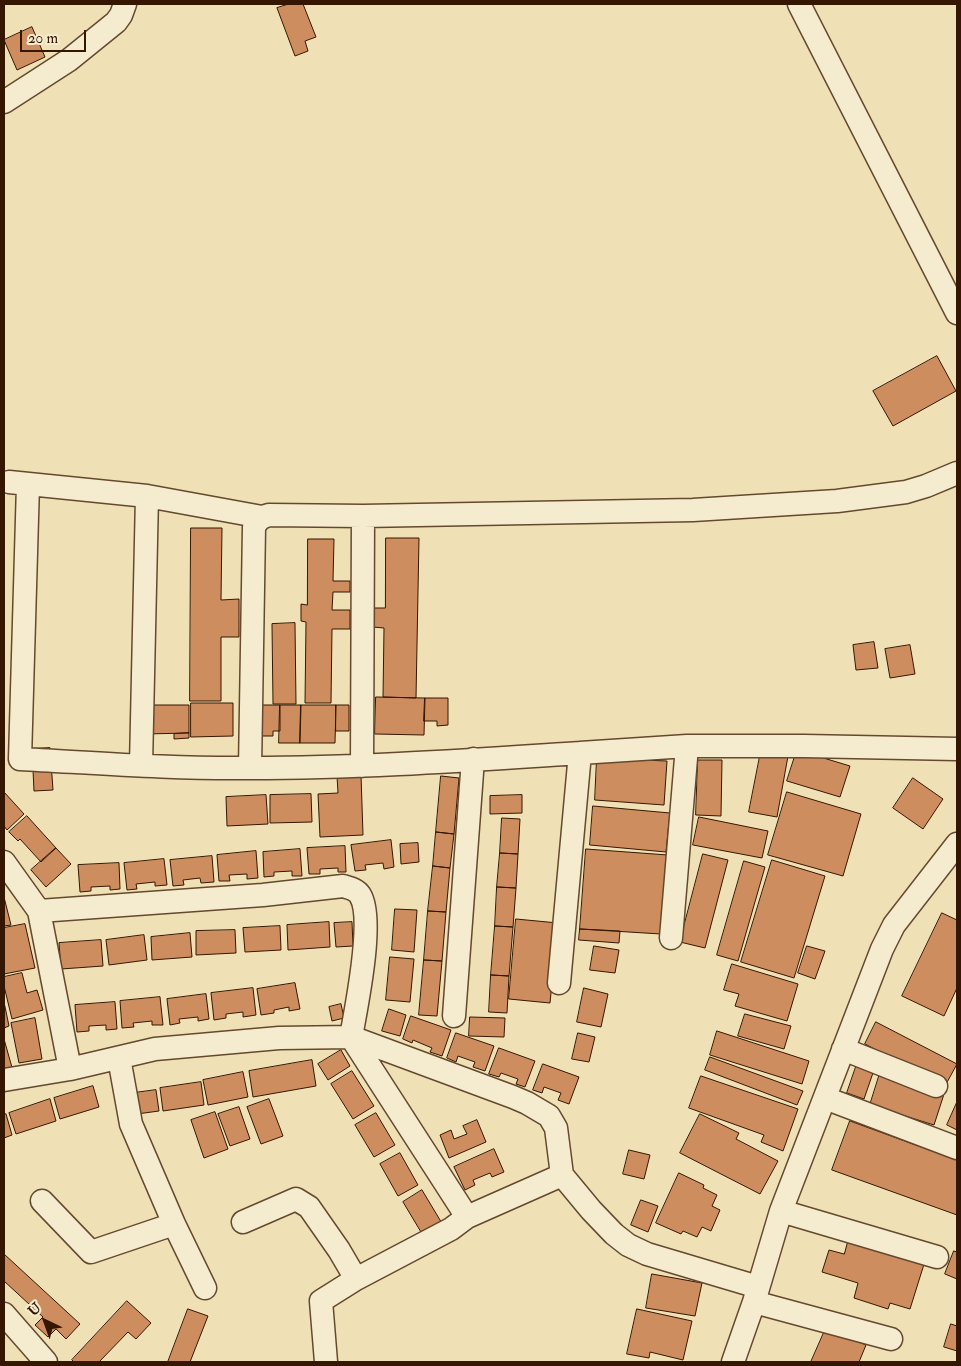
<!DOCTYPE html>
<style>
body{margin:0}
#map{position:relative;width:961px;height:1366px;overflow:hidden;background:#efe1b5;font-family:"IM FELL Double Pica",serif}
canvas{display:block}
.frame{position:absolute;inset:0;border:5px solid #351601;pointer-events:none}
.north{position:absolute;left:20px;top:1296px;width:50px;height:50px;-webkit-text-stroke:4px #f5eccf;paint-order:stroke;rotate:318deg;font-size:14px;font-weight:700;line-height:20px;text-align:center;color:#351601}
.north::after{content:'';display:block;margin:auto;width:18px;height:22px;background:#351601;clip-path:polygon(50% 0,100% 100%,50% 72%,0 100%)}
.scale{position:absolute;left:20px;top:30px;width:66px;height:22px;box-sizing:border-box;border:2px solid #351601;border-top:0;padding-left:6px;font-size:15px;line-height:18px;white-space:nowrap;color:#351601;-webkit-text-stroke:4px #f5eccf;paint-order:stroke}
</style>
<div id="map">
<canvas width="961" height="1366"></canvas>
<div class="frame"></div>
<div class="north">U</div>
<div class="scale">20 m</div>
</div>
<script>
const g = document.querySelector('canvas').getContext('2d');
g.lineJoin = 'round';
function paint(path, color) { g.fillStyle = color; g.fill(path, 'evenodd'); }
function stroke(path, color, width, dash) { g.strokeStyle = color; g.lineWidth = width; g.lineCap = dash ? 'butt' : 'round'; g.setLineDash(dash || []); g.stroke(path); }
const building = new Path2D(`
 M289,4H303L316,37L305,41L308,51L295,56L277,8Z
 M32,27L45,57L17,70L4,40Z
 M937,356L956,391L893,426L873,391Z
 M191,528H222L221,600L239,599V637H221V701H190Z
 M386,538H419L416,698L383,697L384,628L373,627L374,608H385Z
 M308,539H334L333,581H350V592H333L332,610H350V629H332L331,703H305L306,622L301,621V604L307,605Z
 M295,623L296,704H273L272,624Z
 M874,642L878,668L856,670L853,645Z
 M910,645L915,674L890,678L885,649Z
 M376,697L425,698L424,735L375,734Z
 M425,698H448V725L437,726V721H424Z
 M191,703H233V736L191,737Z
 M144,705H189V733L145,734Z
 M258,705H280V731H273V736H260Z
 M280,705H301L300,743H279Z
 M301,705H336L335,743H300Z
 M336,705H349V731H336Z
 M189,733V738L174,739V734Z
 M50,748L53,790L34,791L32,749Z
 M797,750L850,766L840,797L787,781Z
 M761,751L788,756L777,817L749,812Z
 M597,758L667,761L664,805L595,800Z
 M698,760H722L721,816L696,815Z
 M361,775L363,835L320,837L318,794L338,793L337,776Z
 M441,776L459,778L454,834L436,832Z
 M913,778L943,799L923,829L893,808Z
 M4,792L24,814L7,830L4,826Z
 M787,792L861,814L843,876L768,855Z
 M311,794L312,822L270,823V795Z
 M266,795L268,824L227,826L226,797Z
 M522,795V813L490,814V796Z
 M593,806L670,813L666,852L590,845Z
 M27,816L56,848L41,862L20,839L18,841L9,832Z
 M699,817L768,831L762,858L693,845Z
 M502,818L520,819L518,854L500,853Z
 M436,832L454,834L450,868L433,866Z
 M391,840L394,867L384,869L383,863L365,865L366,870L355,871L351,845Z
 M418,843L419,862L401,864L400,844Z
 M345,846L346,872H338V868L320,869V874H309L307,848Z
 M56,848L71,864L46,887L31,870Z
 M300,849L302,876H292V871L274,872V876L264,877L263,852Z
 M586,849L668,855L661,934L580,929Z
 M256,851L258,878L247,879V874L229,875L230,881H219L217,855Z
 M500,853L518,854L516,888L497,887Z
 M703,854L728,860L705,948L680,942Z
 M212,856L214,882L201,883L200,878L183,880L184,885L173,886L170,860Z
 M164,859L167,885L155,886V882L136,884L137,889L127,890L124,863Z
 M772,860L825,876L794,978L741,962Z
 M744,861L765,867L738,961L717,955Z
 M119,863L120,889L110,890V886L91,887V891L80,892L78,865Z
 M433,866L450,868L446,912L428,911Z
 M497,887L516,888L513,927L495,926Z
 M4,897L11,925L4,926Z
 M395,909L417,910L414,952L392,950Z
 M428,911L446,912L442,961L424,960Z
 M942,913L957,920V988L944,1016L902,996Z
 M516,919L558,923L550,1003L509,999Z
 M329,922L330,947L288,950L287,925Z
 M352,922L353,946L336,947L334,923Z
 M25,924L35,968L4,974V928Z
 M280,926L281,950L245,952L243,928Z
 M495,926L513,927L509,976L491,975Z
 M580,929L620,931L619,943L579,940Z
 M235,930L236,953L196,955V931Z
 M190,933L192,957L152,960L151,937Z
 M144,935L147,960L109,965L106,940Z
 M101,940L103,966L61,969L59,943Z
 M594,946L619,950L615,973L590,970Z
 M807,946L825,951L815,979L798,973Z
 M390,957L414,959L410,1002L386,1000Z
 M424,960L442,961L437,1016L419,1015Z
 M732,964L798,984L787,1021L735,1006L739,994L724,990Z
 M22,973L27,993L37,990L43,1010L12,1019L4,986V977Z
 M491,975L509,976L507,1013L489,1012Z
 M295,983L300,1009L289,1011V1007L274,1010V1013L261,1015L257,989Z
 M253,988L256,1015L243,1017V1012L226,1014V1018L214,1020L211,993Z
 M584,988L608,994L601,1027L577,1022Z
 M206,994L209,1019L198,1021V1017L179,1019L180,1023L170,1025L167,999Z
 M160,997L163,1025H152V1021L133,1023L134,1027L122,1028L120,1001Z
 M4,1002L9,1026L4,1028Z
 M115,1002L117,1029L106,1030V1025L89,1026V1031L77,1032L75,1005Z
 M341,1004L344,1018L332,1021L329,1007Z
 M389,1009L406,1015L400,1036L382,1031Z
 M745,1014L791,1026L784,1049L738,1036Z
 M411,1016L451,1030L442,1056L430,1052L432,1048L413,1040L412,1043L403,1039Z
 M470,1017L505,1018L504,1037L469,1036Z
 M35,1018L42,1059L19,1063L11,1023Z
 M876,1022L957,1064L945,1086L865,1044Z
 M717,1031L809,1061L802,1084L710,1055Z
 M456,1033L494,1046L485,1071L473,1067L475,1062L458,1056L456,1062L447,1058Z
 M578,1033L595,1037L589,1062L572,1059Z
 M4,1039L13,1071L4,1073Z
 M499,1048L535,1061L525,1087L516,1084L518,1079L501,1073L499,1077L489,1074Z
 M341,1050L350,1066L328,1080L318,1064Z
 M710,1057L803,1091L797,1105L705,1070Z
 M312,1060L316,1086L253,1097L249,1071Z
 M858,1061L875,1067L864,1099L847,1093Z
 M543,1064L579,1077L569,1104L558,1100L561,1093L544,1087L542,1093L533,1090Z
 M881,1070L945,1091L934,1125L870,1105Z
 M352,1071L374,1106L353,1119L331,1084Z
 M243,1072L248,1097L208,1105L203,1080Z
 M701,1076L798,1109L783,1151L761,1142L764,1135L689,1108Z
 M201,1082L204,1105L163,1111L160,1088Z
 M93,1086L99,1107L60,1119L54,1098Z
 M156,1090L159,1111L137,1114L134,1093Z
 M50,1099L56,1121L16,1134L9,1113Z
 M269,1099L283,1136L261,1144L247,1107Z
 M957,1102V1130L947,1125Z
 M239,1107L250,1139L230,1146L218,1114Z
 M215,1112L228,1149L204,1158L191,1120Z
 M376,1113L395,1145L374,1157L355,1125Z
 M6,1114L12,1135L4,1138V1115Z
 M700,1114L739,1133L736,1139L778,1161L760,1194L680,1153Z
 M477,1120L486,1142L449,1158L440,1135L451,1130L454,1139L467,1134L463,1126Z
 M850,1121L957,1160V1215L832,1170Z
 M494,1149L504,1172L492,1177L490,1173L473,1180L475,1185L465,1190L454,1167Z
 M629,1150L650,1155L644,1179L623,1174Z
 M400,1153L418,1185L398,1196L380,1164Z
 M679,1173L704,1185L703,1188L717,1195L712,1206L720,1210L711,1231L702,1227L697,1237L683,1231L681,1234L656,1223Z
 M422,1190L443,1225L424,1237L403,1202Z
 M641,1200L658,1206L648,1232L631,1225Z
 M849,1238L925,1261L910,1309L890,1303L888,1309L854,1298L858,1283L822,1272L829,1250L844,1254Z
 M954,1251L957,1252V1279L945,1274Z
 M4,1254L80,1324L66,1339L56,1329L48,1337L35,1325L43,1317L4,1281Z
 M652,1274L702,1283L695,1316L646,1308Z
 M127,1301L151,1323L136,1339L128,1332L99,1362H74L72,1360Z
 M188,1309L208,1316L190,1362H168Z
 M637,1309L692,1321L683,1360L650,1352L649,1358L627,1354Z
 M951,1324L957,1326V1351L944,1347Z
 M826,1328L866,1345L859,1362H811Z`);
paint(building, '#ce8d5f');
stroke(building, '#351601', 1);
const street = new Path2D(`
 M799,4L957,313
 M4,102L69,60L116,22L121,15L125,4
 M9,482L147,496
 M28,484L20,759C97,763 174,769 251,768C361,768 471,760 580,753
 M141,765L147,496L262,517
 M362,766L363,516L693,510L837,501L906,492L926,486L957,473
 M250,768L254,527C258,520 261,517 269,515L363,516
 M4,862L39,911L263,895L343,886C349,888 356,889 360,895C375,919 356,1008 351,1037L467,1217
 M39,911L70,1069
 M671,938L687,746
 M559,983L580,753L687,746H804L957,749
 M454,1016L473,759
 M843,1049L936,1086
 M119,1058L131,1124L174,1224L205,1288
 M4,1080L70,1069L155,1049L279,1038L351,1037L513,1097L527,1103L549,1116L556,1128L562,1175L591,1210L614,1234L628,1245L647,1254L758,1287
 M825,1098L957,1148
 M42,1201L91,1252L174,1224
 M781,1211L937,1257
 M243,1222L296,1199L309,1207L339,1250L356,1279L451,1229L467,1217L562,1175
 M754,1302L891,1339
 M4,1314L46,1362
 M326,1362L321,1301L356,1279
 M733,1362L754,1302L781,1211L882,949L894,925L957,844`);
stroke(street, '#64492e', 25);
stroke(street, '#f5eccf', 22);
</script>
